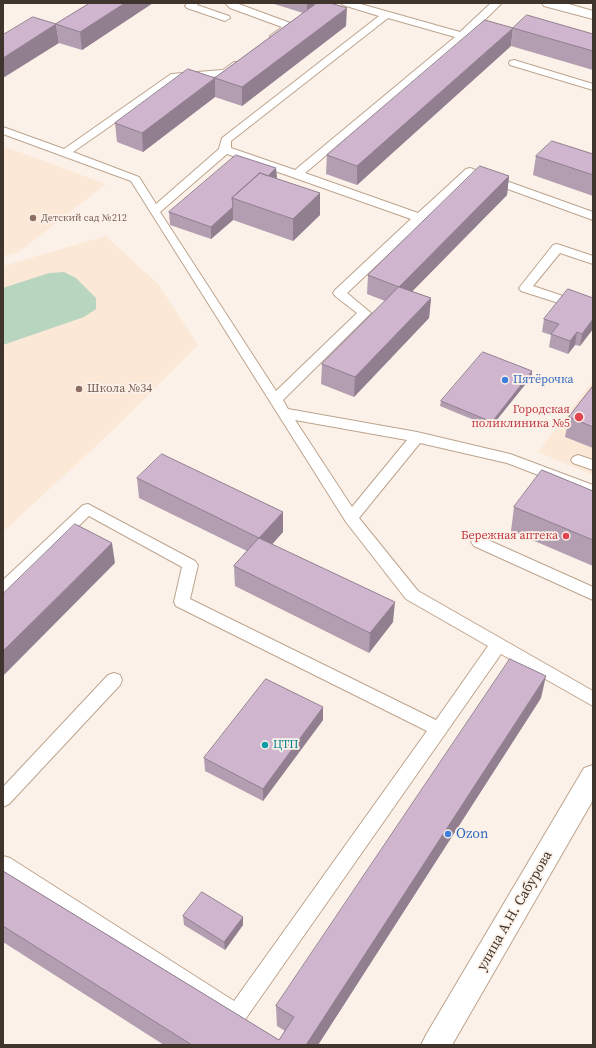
<!DOCTYPE html>
<meta charset="utf-8">
<style>
body{margin:0}
#map{position:relative;width:596px;height:1048px;overflow:hidden;background:#fcf1e8;font-family:"Source Serif 4",serif}
canvas{display:block}
.frame{position:absolute;inset:0;border:4px solid #40352c;pointer-events:none}
</style>
<div id="map">
<canvas width="596" height="1048"></canvas>
<div class="frame"></div>
</div>
<script>
const g = document.querySelector('canvas').getContext('2d');
g.lineJoin = 'round';
function paint(path, color) { g.fillStyle = color; g.fill(path, 'evenodd'); }
function stroke(path, color, width, dash) { g.strokeStyle = color; g.lineWidth = width; g.lineCap = dash ? 'butt' : 'round'; g.setLineDash(dash || []); g.stroke(path); }
function write(font, color, halo, rows, align = 'center') {
  g.font = font + ' "Source Serif 4",serif'; g.lineWidth = 3.5; g.setLineDash([]); g.textBaseline = 'middle'; g.strokeStyle = halo; g.fillStyle = color; for (const [text, x, y, turn = 0] of rows) {
    g.save(); g.translate(x, y); g.rotate((+turn || 0) * Math.PI / 180); g.textAlign = isNaN(turn) ? turn : align; if (halo) g.strokeText(text, 0, 0); g.fillText(text, 0, 0); g.restore();
  }
}
paint(new Path2D(`
 M3,146L106,184L19,252L3,256Z
 M106,236L158,284L198,345L111,432L3,532V266Z
 M593,381V475L538,452Z`), '#fce8d7');
paint(new Path2D(`
 M64,272L76,278L96,298V309L84,317L3,345V288L49,273Z`), '#b8d5c0');
const lane = new Path2D(`
 M187,3H198L197,5L229,16L230,18L225,21L187,8L185,6Z
 M225,3H236L293,24L294,26L279,38H271L270,36L282,27L230,8Z
 M341,3H357L460,32L491,3H502L466,38L305,173L418,213L466,169L470,168L593,212V220L472,176L347,293L371,313L283,400L288,409L417,432L510,454L593,485V496L507,463L420,443L359,518L418,591L593,691V706L501,654L244,1021L237,1024L230,1021L3,874V856L10,858L234,1001L427,731L176,606L174,602L182,567L89,516L9,593L3,595V580L83,505L88,504L195,561L198,565L190,599L436,720L488,646L406,599L346,522L131,181L3,134V127L64,149L171,74L223,70L234,62H242L243,64L230,75L226,76L178,79L73,152L139,177L156,204L219,149L222,138L379,16L343,5ZM388,18L455,37L295,170L231,148V141ZM227,154L411,219L335,290L333,293L335,296L357,313L276,391L160,212ZM295,420L407,440L352,507Z
 M514,60L593,84V90L510,65L509,63L510,61Z
 M557,244L593,256V264L560,253L533,286L593,306V314L521,291L519,288L553,245Z
 M578,455L593,460V470L573,463L571,460L573,457Z
 M479,536L593,587V600L474,546L471,542L474,538Z
 M114,673L120,675L122,680L120,685L9,804L3,807V787L108,675Z`);
const secondary = new Path2D(`
 M542,3H565L593,11V19L544,6Z
 M593,765V800L452,1045H421L426,1035L584,768Z`);
stroke(lane, '#bda48d', 2);
stroke(secondary, '#bda48d', 2);
paint(lane, '#fff');
paint(secondary, '#fff');
paint(new Path2D(`
 M90,3H153L82,50L59,43L56,24Z
 M271,3H330L346,26L242,106L215,97V78L303,13Z
 M513,28L593,34V70L511,46Z
 M511,46L357,185L326,174L327,155Z
 M215,78V97L143,152L117,142L115,123Z
 M593,154V196L533,175L536,156Z
 M276,168L277,179L320,215L293,241L233,220L211,239L170,225L169,212Z
 M509,176L507,195L412,291L431,298L429,318L354,397L321,384L322,364L385,301L367,294L368,275Z
 M593,292V329L580,346L575,345L568,354L549,347L551,335L542,332L544,319L592,298Z
 M532,376L491,427L440,406L441,401Z
 M593,386V448L565,437L569,417Z
 M137,478L283,512V532L272,544L393,622L369,653L235,586L234,566L247,551L139,498Z
 M593,491V566L511,531L514,507Z
 M541,698L318,1045H164L3,942V871L279,1040L285,1031L277,1026L276,1006Z
 M323,720L263,801L205,771L204,758Z
 M183,916L243,917V925L225,950L184,925Z`), '#b29db1');
paint(new Path2D(`
 M125,3H153L82,50L80,32Z
 M307,3H321L307,14Z
 M347,8L346,26L242,106V87Z
 M56,24L59,43L3,78V58Z
 M513,28L511,46L357,185V166Z
 M215,78V97L143,152L142,133Z
 M276,168L277,181L240,201Z
 M509,176L507,195L398,306L399,287Z
 M320,193V215L293,241V219Z
 M233,207V220L211,239V227Z
 M431,298L429,318L354,397L355,377Z
 M593,319V329L580,346L582,334Z
 M577,332L575,345L568,354L570,341Z
 M532,371V376L491,427L492,422Z
 M283,512V532L260,558L259,538Z
 M112,543L115,563L3,676V651Z
 M395,602L393,622L369,653L370,633Z
 M546,676L541,698L318,1045H306Z
 M323,707V720L263,801V789Z
 M243,917V925L225,950L224,942Z`), '#917f90');
const building = new Path2D(`
 M90,3H125L80,32L56,24Z
 M317,3H330L347,8L242,87L215,78Z
 M527,15L593,34V51L513,28Z
 M33,17L56,24L3,58V35Z
 M485,20L513,28L357,166L327,155Z
 M188,69L215,78L142,133L115,123Z
 M552,141L593,154V175L536,156Z
 M236,155L276,168L268,176L260,173L232,198L233,207L211,227L169,212Z
 M480,166L509,176L399,287L368,275Z
 M260,173L320,193L293,219L232,198Z
 M399,287L431,298L355,377L322,364Z
 M568,289L593,298V319L582,334L577,332L570,341L551,334L559,324L544,319Z
 M483,352L532,371L492,422L441,401Z
 M593,386V427L569,417Z
 M162,454L283,512L259,538L137,478Z
 M542,470L593,491V540L514,507Z
 M75,524L112,543L3,651V594Z
 M259,538L395,602L370,633L234,566Z
 M510,659L546,676L306,1045H192L3,926V871L279,1040L294,1017L276,1006Z
 M266,679L323,707L263,789L204,758Z
 M202,892L243,917L224,942L183,916Z`);
paint(building, '#cfb6ce');
stroke(building, '#917f90', 1);
for (const [x, y, r, color] of [
 [33,218,4,"#8d6e63"],
 [505,380,4,"#3f7fe0"],
 [79,389,4,"#8d6e63"],
 [579,417,5,"#e0444e"],
 [566,536,4,"#e0444e"],
 [265,745,4,"#0f9aa8"],
 [448,834,4,"#3f7fe0"]
]) { const dot = new Path2D(); dot.arc(x, y, r, 0, 2 * Math.PI); g.fillStyle = color; g.fill(dot); stroke(dot, '#fcf1e8', 1.5); }
write('10px', '#785e54', '#fcf1e8', [
 ["Детский сад №212",41,218]
], 'left');
write('12px', '#366cbe', '#fcf1e8', [
 ["Пятёрочка",513,380]
], 'left');
write('12px', '#785e54', '#fcf1e8', [
 ["Школа №34",87,389]
], 'left');
write('12px', '#be3a42', '#fcf1e8', [
 ["Городская",570,410],
 ["поликлиника №5",570,424],
 ["Бережная аптека",558,536]
], 'right');
write('12px', '#0d838f', '#fcf1e8', [
 ["ЦТП",273,745]
], 'left');
write('14px', '#366cbe', '#fcf1e8', [
 ["Ozon",456,834]
], 'left');
write('14px', '#40352c', '#fcf1e8', [
 ["улица А.Н. Сабурова",515,911,-60]
]);
</script>
